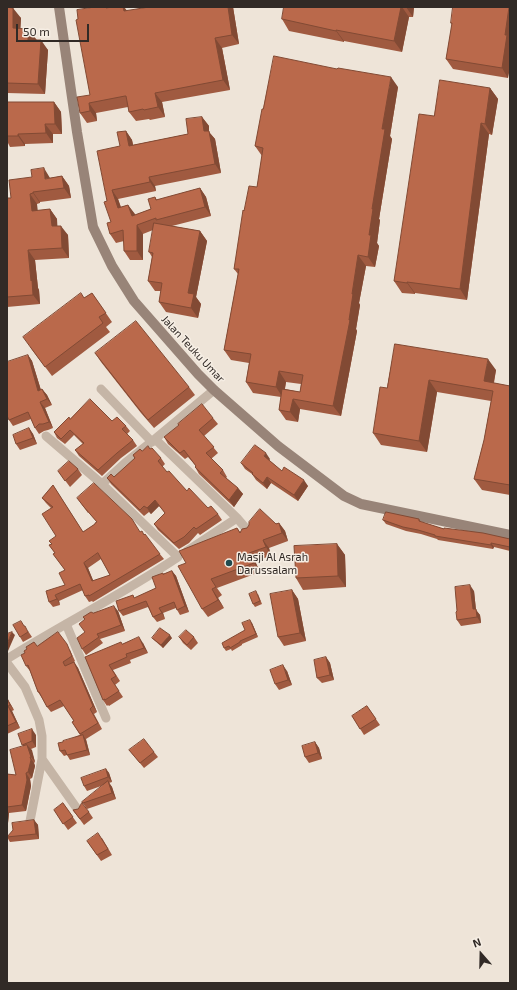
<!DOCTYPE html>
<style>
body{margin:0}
#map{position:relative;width:517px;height:990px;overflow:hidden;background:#eee4d8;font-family:"Exo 2",sans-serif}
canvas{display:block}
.frame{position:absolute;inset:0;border:8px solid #312a26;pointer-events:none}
.north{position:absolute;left:461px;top:934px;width:40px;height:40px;-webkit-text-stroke:3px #f6eee4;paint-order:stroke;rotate:340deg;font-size:11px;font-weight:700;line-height:16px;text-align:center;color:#312a26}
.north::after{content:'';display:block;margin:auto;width:14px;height:18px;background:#312a26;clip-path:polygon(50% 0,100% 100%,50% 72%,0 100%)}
.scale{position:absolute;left:16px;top:24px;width:73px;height:18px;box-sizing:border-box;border:2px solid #312a26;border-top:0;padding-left:5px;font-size:12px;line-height:14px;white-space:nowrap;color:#312a26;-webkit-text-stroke:3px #f6eee4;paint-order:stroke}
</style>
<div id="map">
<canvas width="517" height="990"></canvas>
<div class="frame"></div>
<div class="north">N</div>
<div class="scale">50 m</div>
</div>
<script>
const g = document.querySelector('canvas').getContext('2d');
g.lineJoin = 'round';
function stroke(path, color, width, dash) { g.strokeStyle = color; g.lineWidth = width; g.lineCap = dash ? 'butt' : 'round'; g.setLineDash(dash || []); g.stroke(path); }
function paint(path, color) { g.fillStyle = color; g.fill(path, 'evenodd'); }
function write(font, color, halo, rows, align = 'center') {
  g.font = font + ' "Exo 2",sans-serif'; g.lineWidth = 3; g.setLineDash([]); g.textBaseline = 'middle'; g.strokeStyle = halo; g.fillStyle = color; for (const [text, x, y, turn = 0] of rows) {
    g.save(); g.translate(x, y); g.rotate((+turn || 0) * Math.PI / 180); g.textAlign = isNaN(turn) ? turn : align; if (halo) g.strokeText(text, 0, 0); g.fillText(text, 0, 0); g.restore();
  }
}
stroke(new Path2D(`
 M101,389L152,442
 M46,436L102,484
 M155,439L237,518L187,551
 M237,518L249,532
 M66,624L106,718
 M7,659C63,624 123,594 178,557L102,484L125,463L155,439L214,390
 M7,663L25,687L39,720L42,736V759L30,821
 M42,759L78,810`), '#c5b5a6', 9);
stroke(new Path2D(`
 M59,7L77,132L93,227L112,266L134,301L198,374L214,390L278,446L344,496L361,504L510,535`), '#988478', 10);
paint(new Path2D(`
 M7,7L21,18L20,29L36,39L48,50L45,94L7,93Z
 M95,7H106L107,8L124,7L127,11L233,7L239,44L222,48L230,90L162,102L165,117L150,120L149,119L136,121L129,112L128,107L96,113L97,121L87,123L80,113L90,95L78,19Z
 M284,7H414L413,17H409L402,52L344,41V42L289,31L282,19Z
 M510,7L508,78L453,69L446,59L452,25L451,23Z
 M398,87L390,136L392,139L379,219L380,220L377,243L379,246L375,267L366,266L359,303L360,305L356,329L357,331L341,416L300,409L298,422L286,420L279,410L281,397L253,393L246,382L249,363L231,360L224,350L238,274L234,269L244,211L257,187L262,156L255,146L263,109ZM286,382L301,384L300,392L285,389Z
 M490,88L498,99L492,135L489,134L467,300L415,293V294L402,293L394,281L434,116Z
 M7,102H54L61,112L62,134H53V143L25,144V146L10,147L8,143H7Z
 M202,117L209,126V132L215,139L221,173L155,186L156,191L118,199L121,207L128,205L135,215L151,209L155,197L157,200L200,188L206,197L211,216L172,226L200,231L207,241L196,297L201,304L198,318L166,312L159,302L161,291H155L148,281L152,257L149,252L153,230L143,234V260H130L124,251V241L116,243L110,234L111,222L107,201L120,146L126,131L132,140L133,145L188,134Z
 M62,176L69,186L71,198L40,202V203L37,204V211L50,209L57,219V226L68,235L69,258L35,260L38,288L39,290L40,304L7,307V198H11L50,178Z
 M92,293L112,322L106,327L110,332L52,376L30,347L84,298Z
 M395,344L496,370L494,383L510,386V495L482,490L474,479L484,440L491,401L437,392L427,452L381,445L373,433L387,388Z
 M95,353L189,387L195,395L154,428L141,413L101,362Z
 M28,355L32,361L41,390L42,389L47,395L52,405L45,408L53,428L48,430L44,431L39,434L35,428L31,419L13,426L9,420Z
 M213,418L218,424L204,436L218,453L211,459L223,470L227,477L226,478L238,488L243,494L234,507L199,474L195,467L196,466L188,457L185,459L168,444L164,437Z
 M70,419L112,421L126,426L130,431L127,434L133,440L137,446L121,458L102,476L79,456L75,450L83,444L74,435L65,444L57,438L54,432Z
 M29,428L33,434L37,444L20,450L16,444Z
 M150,449L161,458L165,464L162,467L167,472L187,491L208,508L218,514L222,520L200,535L198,533L189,543L179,549L158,530L154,524L165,513L159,506L151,514L149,512L144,516L111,484L107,478L114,477L135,459L133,455L142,451Z
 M270,459L269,460L282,471L308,486L298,501L271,483L267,489L256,480L252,474L245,469L241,463Z
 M78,469L82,475L70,487L58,471Z
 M53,485L83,532L95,524L97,522L88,512V513L77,498L140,532L144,535L164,559L93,602L92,601L89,602L85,596L83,590L59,601L60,605L53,607L49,602L65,585V570L53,554L55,553L49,545L52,544L56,536L51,508L46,503L42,498ZM101,559L110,575L93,581L88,568Z
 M419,519L421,522L444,529L510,539V551L494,547L493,549L438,540L437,539L421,534L406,531L386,524L383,520Z
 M279,523L285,531L288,541L269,548L271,556L255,561L260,572L217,588L222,595L218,598L224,608L208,617L202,609L186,563L237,528L240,532L247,528Z
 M337,544L345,555L346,587L303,590L296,578Z
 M172,571L176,576L189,612L180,615L176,608L163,613L165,619L157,622L153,617L148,607L123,616L119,611L135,598L156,588L163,574Z
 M292,590L298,599L306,641L284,646L278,637Z
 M474,591L476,610L480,615L481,623L461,626L457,620V611Z
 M258,594L262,604L255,607L253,604Z
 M118,611L125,631L100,639L103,643L86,655L82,649L85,632L93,613Z
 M252,623L258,637L242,644V645L232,651L231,649L226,651L224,648L245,630Z
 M28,631L32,637L23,642L20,637Z
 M179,637H194L198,643L191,650L183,643Z
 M152,638H172L163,648L154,640Z
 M143,643L148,653L130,660L131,663L113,670L120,681L115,685L123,697L109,706L108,705L107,706L103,700L85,657L122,644Z
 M37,646L70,650L75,661L74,662L78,668L97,712L94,714L102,729L86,739L90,755L70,760L67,755L64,756L60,751L63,742L80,735L72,722L74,721L64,706L51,712L47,707L42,698L38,692L30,671L26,666Z
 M326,657L330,663L334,680L322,683L317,678Z
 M287,671L292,685L279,690L275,684Z
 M7,698L14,710L12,711L20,728L7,734Z
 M367,706L380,725L364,735L352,716Z
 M36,735V747L31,749L35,762L34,763L35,766L32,778L30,779L31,786L26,811L9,813L8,823H7V774L16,775L23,746L22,745Z
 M315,742L319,748L322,759L309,763L305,757Z
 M129,750L154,752L158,757L144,768Z
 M106,769L109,773L112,782L109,783L112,787L116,799L87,809L82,802L104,785L87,791L84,786Z
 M63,803L77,823L68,830L54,810Z
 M78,809L89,812L93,818L84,825L73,810Z
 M34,820L38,825L39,839L10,842L7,837Z
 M102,838L112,855L101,861L87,841Z`), '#a05a40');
paint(new Path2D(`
 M123,7H124L130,15L124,11Z
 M228,7H233L239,44L232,35Z
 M401,7H402L409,17L402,52L394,41Z
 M406,7H414L413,17Z
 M509,7H510V68L508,78L502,68L505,35Z
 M13,8L21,18L20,39L13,28Z
 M28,29L36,39L35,50L28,40Z
 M336,30L344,41V42L336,31Z
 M215,38L222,48L230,90L223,80Z
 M41,40L48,50L45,94L38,84Z
 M391,77L398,87L390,136L392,139L379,219L380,220L377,243L379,246L375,267L368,257L369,235L372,209L382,129Z
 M490,88L498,99L492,135L485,124Z
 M155,93L162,102L165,117L158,107Z
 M54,102L61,112L62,134L55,124Z
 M89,103L96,113L97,121L90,111Z
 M202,117L209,126V132L215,139L221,173L215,164L204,131Z
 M481,123L489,134L467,300L460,289Z
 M45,124L53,134V143L46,133Z
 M126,131L132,140L135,154L129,146Z
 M18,134L25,144V146L18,136Z
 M44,168L50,178L45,179Z
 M62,176L69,186L71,198L64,188Z
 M149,177L155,186L156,191L150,182Z
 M200,188L206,197L211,216L205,207Z
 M112,190L118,199L124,217L118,208Z
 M33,192L40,202V203L33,193Z
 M30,194L37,204L39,221L32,211Z
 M128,205L135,214L138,224L132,216Z
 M50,209L57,219L58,236L52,226Z
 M137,225L143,234V260L137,251Z
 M61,226L68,235L69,258L62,248Z
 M200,231L207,241L196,297L201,304L198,318L191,308L188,293Z
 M28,250L35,260L38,288L39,290L40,304L33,295L31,281Z
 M358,255L366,266L359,303L360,305L356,329L357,331L341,416L333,406L349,320L352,294Z
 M407,282L415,293V294L407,283Z
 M28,355L32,361L43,397L38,391Z
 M488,359L496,370L492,391L484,381Z
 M279,371L286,382L283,398L276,387Z
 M429,380L437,392L427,452L419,441Z
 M42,389L47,395L52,405L47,399Z
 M293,399L300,409L298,422L290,412Z
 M40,402L45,408L53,428L49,422Z
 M29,428L33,434L37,444L33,438Z
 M266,453L270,459L268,462L264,456Z
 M267,477L271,483L267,489L263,483Z
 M304,480L308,486L298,501L294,495Z
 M238,488L243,494L234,507L229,500Z
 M155,500L159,506L151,514L147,508Z
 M279,523L285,531L288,541L282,533Z
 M263,540L269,548L271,556L266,547Z
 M491,543L494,547L493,549L491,545Z
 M337,544L345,555L346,587L338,576Z
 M249,553L255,561L260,572L254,563Z
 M84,563L88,568L96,587L92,581Z
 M172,571L176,576L189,612L185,606Z
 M470,585L474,591L476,610L480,615L481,623L477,617L473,609Z
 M212,589L218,598L224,608L218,600Z
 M292,590L298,599L306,641L300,633Z
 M55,595L59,601L60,605Z
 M114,606L118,611L125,631L121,625Z
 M159,608L163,613L165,619L162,613Z
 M250,620L252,623L258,637L256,634Z
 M12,632L15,635L8,651L7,650V644Z
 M170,635L172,638L163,648L161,645Z
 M139,637L143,643L148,653L144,648Z
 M326,657L330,663L334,680L330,675Z
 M74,662L78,668L97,712L93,706Z
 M283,665L287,671L292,685L288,680Z
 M7,698L14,710L10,705Z
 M8,706L12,711L20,728L16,722Z
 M32,729L36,735V747L32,741Z
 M83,735L86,740L90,755L87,750Z
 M315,742L319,748L322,759L318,753Z
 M27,745L32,750L35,762L31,757Z
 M30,757L34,763L35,766L32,778L28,772Z
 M106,769L109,773L112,782L108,777Z
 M26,773L30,779L31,786L26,811L22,805Z
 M108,781L112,787L116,799L112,793Z
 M7,810L9,813L8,823L7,822Z
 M34,820L38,825L39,839L36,834Z`), '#824a34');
const building = new Path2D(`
 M7,7L13,8V28L28,29V40H41L38,84L7,83Z
 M95,7H105L106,8L112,7H123L124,11L149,7H228L232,35L215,38L223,80L155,93L158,107L144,110L143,109L129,112L126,96H125L89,103L90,111L80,113L77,97L90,95L76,20L78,19L77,10Z
 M284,7H401L394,41L336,30V31L282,19Z
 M453,7H509L505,35H507L502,68L446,59L452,23H451Z
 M274,56L337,69L338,68L391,77L382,129H385L372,209H373L369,235H371L368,257L358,255L352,294H353L349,320H350L333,406L293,399L290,412L279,410L282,389L300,392L303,375L279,371L276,387L246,382L251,354L224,350L239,269H234L243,210L244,211L249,186L257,187L263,148L255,146L262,109H263Z
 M440,80L490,88L485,124L481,123L460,289L407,282V283L394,281L419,114L434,116Z
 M7,102H54L55,124H45L46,133L18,134V136H7Z
 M202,117L204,131H209L215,164L149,177L150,182L112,190L118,208L128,205L132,216L151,209L148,199L155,197L156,200L200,188L205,207L156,220V218L137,225V251H124L123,230L110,234L107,223L111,222L104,202L107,201L97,151L120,146L117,132L126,131L129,146L188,134L186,119Z
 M44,168L45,179L62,176L64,188L33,192V193L30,194L32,211L50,209L52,226H61L62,248L28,250L31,281L32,280L33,295L7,297V198H11L9,180L32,177L31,170Z
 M154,223L200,231L188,293L194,294L191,308L159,302L162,283L148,281L153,253L149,252Z
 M81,293L84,298L92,293L106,313L99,317L103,323L45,367L23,337Z
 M136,321L189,387L148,420L135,404L95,353Z
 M395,344L488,359L484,381L510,386V485L474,479L484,440L493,391L429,380L419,441L373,433L380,387L387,388Z
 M28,355L38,391L42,389L47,399L40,402L49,422L43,424H39L35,428L28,412L9,420L7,416V362Z
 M90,399L112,421L117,417L126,426L122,429L133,440L117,453L98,470L75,450L84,443L70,430L61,439L54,432L69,417L70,419Z
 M202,404L213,418L199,430L214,447L206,453L223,470L220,473L238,488L229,500L195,467L196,466L184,450L180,453L164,437L179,425L178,424Z
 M29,428L33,438L16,444L13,435Z
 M255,445L266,453L264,456L282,471L284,467L304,480L294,495L267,477L263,483L252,474L253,473L241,463Z
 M148,446L150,449L152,448L161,458L158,461L167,472L169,471L187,491L189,488L208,508L211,506L218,514L196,529L194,527L184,537L174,543L154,524L165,513L155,500L147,508L144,506L140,510L107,478L111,474L114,477L135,458L133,455L140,449L142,451Z
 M69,461L78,469L65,481L58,471Z
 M94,483L132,519L140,532L142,531L144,535L145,534L160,554L89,596V595L85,596L80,584L55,595L57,599L49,602L46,591L65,585L59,573L65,570L53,554L55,553L49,545L52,544L49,541L56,536L42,514L53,507L42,498L53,485L83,532L95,524V523L97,522L84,507L77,498ZM98,553L110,575L92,581L84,563Z
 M260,509L276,524L279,523L282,533L263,540L266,547L249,553L254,563L211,579L216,587L212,589L218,600L202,609L178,566L186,563L179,551L237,528L240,533L242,529L247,528L249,525V522Z
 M386,512L419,519V521L444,529V528L483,533L510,539V547L491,543V545L435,536V535L418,530L403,527L383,520Z
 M337,544L338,576L296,578L294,546Z
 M172,571L185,606L177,610L174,602L159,608L162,613L153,617L146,601L119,611L116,601L133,595L134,598L156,588L152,577L163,573V574Z
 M470,585L473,609H476L477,617L457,620L456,612L457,611L455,587Z
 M292,590L300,633L278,637L270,594Z
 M256,591L260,601L253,604L249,594Z
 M114,606L121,625L97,634L99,637L82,649L77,638L85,632L79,624L85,619L83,617L91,612L93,613Z
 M250,620L256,634L240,641V642L230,648L229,646L224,648L222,643L245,630L242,623Z
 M21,621L24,626H25L28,632L20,637L13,625Z
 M160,628L170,635L161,645L152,638Z
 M186,630L194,637L187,645L179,637Z
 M12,632L7,644V634Z
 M58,632L67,644L72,656L63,662L65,666L74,662L93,706L90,709L98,723L80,734L72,722L74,721L60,700L47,707L39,692H38L28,665L26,666L21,655L25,653L24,651L27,649L26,647L34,642L37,646Z
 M139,637L144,648L126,654L127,657L109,665L116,676L111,679L119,691L105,700V699L103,700L85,657L121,642L122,644Z
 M326,657L330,675L317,678L314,660Z
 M283,665L288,680L275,684L270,670Z
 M7,698L10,705L8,706L16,722L7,726Z
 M367,706L376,719L360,729L352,716Z
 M32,729V741L22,745L18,734Z
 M83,735L87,750L67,755L65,750L60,751L58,743L63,742V741Z
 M144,739L154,752L140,763L129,750Z
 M315,742L318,753L305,757L302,746Z
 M27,745L31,757H30L31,760L28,772L26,773L27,780L22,805L7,807V774L16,775L10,750Z
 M106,769L108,777L84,786L81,778Z
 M108,781L112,793L83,803L82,802Z
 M63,803L73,817L63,824L54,810Z
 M82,803L89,812L80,819L73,810L78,809Z
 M34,820L36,834L7,837L13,830L12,823Z
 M98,833L108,849L97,855L87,841Z`);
paint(building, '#ba694b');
stroke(building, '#824a34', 1);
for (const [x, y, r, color] of [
 [229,563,4,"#204a4f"]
]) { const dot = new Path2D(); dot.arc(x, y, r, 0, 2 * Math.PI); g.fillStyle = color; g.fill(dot); stroke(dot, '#f6eee4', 1.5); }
write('11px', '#312a26', '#f6eee4', [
 ["Jalan Teuku Umar",193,349,47]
]);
write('11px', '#312a26', '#f6eee4', [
 ["Masji Al Asrah",237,557],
 ["Darussalam",237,570]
], 'left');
</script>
